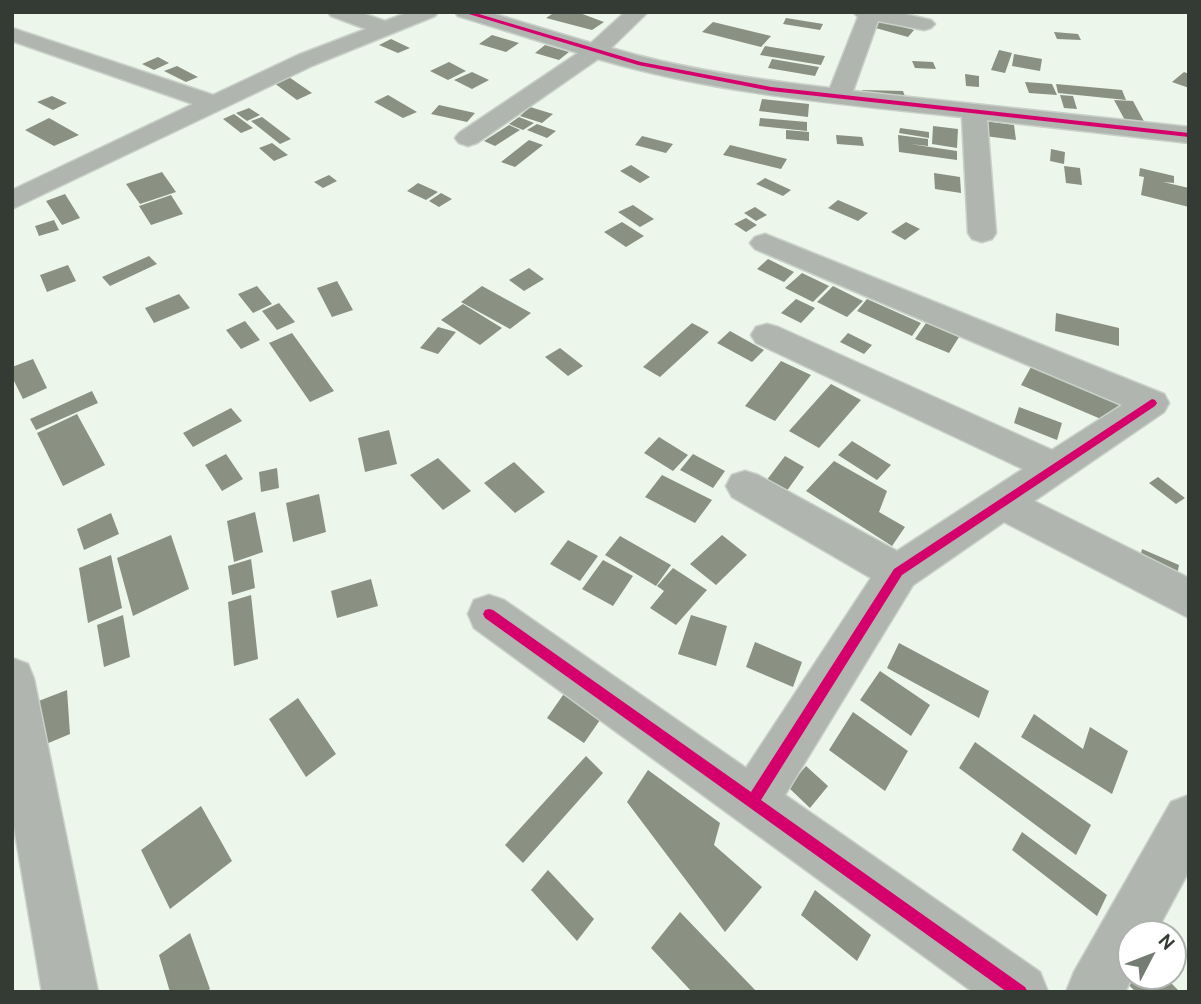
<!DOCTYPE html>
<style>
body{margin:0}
#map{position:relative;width:1201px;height:1004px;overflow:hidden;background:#ecf6eb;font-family:Cabin,sans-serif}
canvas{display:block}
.frame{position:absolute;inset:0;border:14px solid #343b34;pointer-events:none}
.north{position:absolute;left:1117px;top:920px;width:70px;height:70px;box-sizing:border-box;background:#fff;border:2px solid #aeb1ae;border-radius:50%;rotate:48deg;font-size:19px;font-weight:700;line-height:28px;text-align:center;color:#343b34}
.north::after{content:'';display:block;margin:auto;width:24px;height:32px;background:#747c74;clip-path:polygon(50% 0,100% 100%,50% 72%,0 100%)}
</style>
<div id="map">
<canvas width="1201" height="1004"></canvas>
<div class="frame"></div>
<div class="north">N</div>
</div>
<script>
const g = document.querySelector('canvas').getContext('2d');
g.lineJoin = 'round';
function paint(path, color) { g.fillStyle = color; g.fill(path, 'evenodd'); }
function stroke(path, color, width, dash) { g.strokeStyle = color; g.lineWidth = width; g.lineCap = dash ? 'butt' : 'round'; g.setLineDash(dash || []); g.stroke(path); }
paint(new Path2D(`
 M555,12H577L604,22L592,30L546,18Z
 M786,18L823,24L820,30L783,24Z
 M879,20L914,30L908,37L872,27Z
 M713,22L771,36L761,47L702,32Z
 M1054,32L1078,34L1081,40L1057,39Z
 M492,35L519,43L506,52L479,44Z
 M391,39L410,48L398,53L379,45Z
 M545,45L569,52L559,60L535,53Z
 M765,46L825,56L821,65L760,55Z
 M999,50L1012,53L1005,73L991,70Z
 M1014,54L1042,59L1040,71L1012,66Z
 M158,57L169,63L154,70L142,64Z
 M772,59L819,67L815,76L768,68Z
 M912,61L933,62L936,69L915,68Z
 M449,62L466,71L448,80L430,71Z
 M177,66L198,77L186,82L164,71Z
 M472,72L489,80L472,89L454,80Z
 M1184,72L1189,74V88L1172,82Z
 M965,74L979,76V87L966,86Z
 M286,75L312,93L297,100L270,80Z
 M1025,82L1052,84L1057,95L1029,93Z
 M1056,84L1122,90L1126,100L1058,93Z
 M862,90L903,91L906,99L864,97Z
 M388,95L417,112L403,118L374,102Z
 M1060,95L1073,96L1077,109L1064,108Z
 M52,96L67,103L53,110L37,102Z
 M762,99L809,104L808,117L759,111Z
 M1114,100L1133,101L1146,125L1127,124Z
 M439,105L475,113L467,122L431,114Z
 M530,107L553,114L542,123L520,116Z
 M249,108L260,115L247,121L236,113Z
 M234,114L253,128L241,133L223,119Z
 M262,117L291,139L280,144L251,121Z
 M519,117L534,123L523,130L509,124Z
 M49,118L79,135L54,146L25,130Z
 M760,118L807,122V131L759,126Z
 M984,121L1014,125L1016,140L985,136Z
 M537,124L556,131L547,138L527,130Z
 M509,125L520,130L495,146L484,141Z
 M933,126L958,129L957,148L932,144Z
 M900,128L929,132V138L899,133Z
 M786,130L809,132V141L786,139Z
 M836,135L862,137L864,146L837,144Z
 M898,135L928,139V146L910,144L957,151V160L899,152Z
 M642,136L673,144L666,153L635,145Z
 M529,140L543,145L515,167L501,162Z
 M272,143L288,155L274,161L259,148Z
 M730,145L787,159L781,169L723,155Z
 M1051,149L1065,152L1064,164L1050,161Z
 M631,165L650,177L640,183L620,171Z
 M1064,166L1080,168L1082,185L1066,183Z
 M1140,168L1174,176V183L1163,182L1189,188V207L1141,195L1144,177L1139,176Z
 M162,172L176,192L140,204L126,184Z
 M934,173L960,177L961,193L935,189Z
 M329,175L337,181L323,188L314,182Z
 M765,178L791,190L783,196L756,184Z
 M418,183L438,192L426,200L407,191Z
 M441,193L452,199L439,207L429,201Z
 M65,194L80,218L62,225L46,201Z
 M171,195L183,214L151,225L139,206Z
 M838,200L868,213L858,221L828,208Z
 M633,205L654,219L640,227L618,212Z
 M755,207L767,215L756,221L744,213Z
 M746,218L757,225L746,232L734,224Z
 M54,220L59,230L39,236L35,226Z
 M622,222L644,236L626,247L604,232Z
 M906,222L920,229L905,240L891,232Z
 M149,256L157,264L110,286L102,277Z
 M768,259L794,272L784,282L757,269Z
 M68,265L76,281L47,292L40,275Z
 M529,268L544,279L524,291L509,280Z
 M802,273L829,286L813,302L785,288Z
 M337,281L353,310L332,317L317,288Z
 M257,286L272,304L253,313L238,294Z
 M482,286L531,313L510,329L461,302Z
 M833,286L863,301L847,317L817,302Z
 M179,294L190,308L154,323L145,308Z
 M796,299L815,308L801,323L781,313Z
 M867,299L921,323L912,336L857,311Z
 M279,303L295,322L277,330L262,311Z
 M463,304L502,328L480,345L441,320Z
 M1056,313L1119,328V346L1055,331Z
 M245,321L260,340L241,349L226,330Z
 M692,323L709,332L660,377L643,367Z
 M926,323L959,337L949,353L915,339Z
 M438,327L456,332L438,354L420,348Z
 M730,331L764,350L752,362L717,343Z
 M292,333L334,391L310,402L269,343Z
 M848,333L872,345L864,354L840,342Z
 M560,348L583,366L568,376L545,357Z
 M33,359L47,388L23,399L12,377V367Z
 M781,361L811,375L775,421L745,406Z
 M1031,367L1123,405L1115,425L1021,385Z
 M831,384L861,400L819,448L789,431Z
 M92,391L98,403L36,430L30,419Z
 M1019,407L1062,423L1057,440L1014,423Z
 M231,408L242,421L193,447L183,433Z
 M77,414L105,465L63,486L37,433Z
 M389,430L397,464L365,472L358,438Z
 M659,437L688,455L673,471L644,453Z
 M852,441L891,465L877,480L838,455Z
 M226,454L243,479L222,491L205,465Z
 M693,454L725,471L713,488L680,470Z
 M785,456L804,467L786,492L766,481Z
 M438,458L471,491L443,510L410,475Z
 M834,461L887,491L879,512L905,527L892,546L806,491Z
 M514,462L545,492L515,513L484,483Z
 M277,468L279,488L261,492L259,472Z
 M662,475L712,500L695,523L645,497Z
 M1158,477L1185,498L1176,504L1149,483Z
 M319,494L326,532L293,542L286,503Z
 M255,512L263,552L234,562L227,521Z
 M111,513L119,534L84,550L77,529Z
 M171,535L189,589L133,616L117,558Z
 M722,535L747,555L716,585L690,564Z
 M620,536L671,565L656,586L605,555Z
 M568,540L598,556L580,581L550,564Z
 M1142,549L1179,565L1176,580L1139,563Z
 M111,555L122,608L88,623L79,568Z
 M251,559L255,588L232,595L228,566Z
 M603,560L633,576L613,606L582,589Z
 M673,568L707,590L676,625L650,608L664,591L657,586Z
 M371,579L378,606L337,618L331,591Z
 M251,595L258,659L234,666L228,602Z
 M123,615L130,657L104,667L97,625Z
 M691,615L727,626L716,666L678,654Z
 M755,642L802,662L793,687L746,667Z
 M899,643L989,691L979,718L887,668Z
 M880,671L930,705L911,736L860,700Z
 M570,685L607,710L584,743L547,718Z
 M67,690L70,734L39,747L36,702Z
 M298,698L336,754L306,777L269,719Z
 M853,712L908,751L885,791L829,750Z
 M1034,714L1083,749L1090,727L1128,751L1112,794L1021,737Z
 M975,742L1091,825L1076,855L959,768Z
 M586,756L603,773L523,863L505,845Z
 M806,766L828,786L810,808L788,787Z
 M648,770L720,823L714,845L762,887L725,932L627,802Z
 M201,806L232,861L170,909L141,850Z
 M1022,832L1107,895L1097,916L1012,850Z
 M548,870L594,919L577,941L531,890Z
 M815,890L871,935L857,961L801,915Z
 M680,912L757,992H692L651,948Z
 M190,933L210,989L206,992H170L159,955Z
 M1117,974L1164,976L1180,992H1136Z`), '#8a9082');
const minor = new Path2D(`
 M328,12H359L385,21L409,12H438L435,16L314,65L12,209V190L193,104L12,41V28L213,95L298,55L366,29L331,16Z
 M455,12H488L591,43L625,12H648L611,48C682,69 757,80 830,88L858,17L853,12H896L931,20L935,24L931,28L924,30L878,21L853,91L1189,127V143L987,120L996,233L992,239L982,242L972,239L968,233L962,117C840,104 717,94 598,59L477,143L468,146L459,143L455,138L459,133L578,53L458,16Z
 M765,234L1164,394L1169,403L1164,412L1034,501L1189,578V618L1004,522L913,585L785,795L1040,972L1048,992H973L474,628L468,614L474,600L489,595L504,600L746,768L871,578L732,497L726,486L732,475L745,471L758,475L897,551L1023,469L756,343L751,335L756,327L767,324L778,327L1052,450L1122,405L755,249L750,243L755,237Z
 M12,658L28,664L34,679L98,992H42L12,815Z
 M1189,795V871L1155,934H1131L1133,976L1125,992H1066L1074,972L1171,802Z`);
stroke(minor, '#c8d0c7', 3);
paint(minor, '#b0b5b0');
paint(new Path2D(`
 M462,12H472L641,62L771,87L1189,133V137L771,91L638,65Z
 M1152,399L1155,400L1157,403L1155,406L902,575L761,800L1025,987L1028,992H1007L485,618L483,614L485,610L489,609L493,610L751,792L894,569Z`), '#d6006c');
</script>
